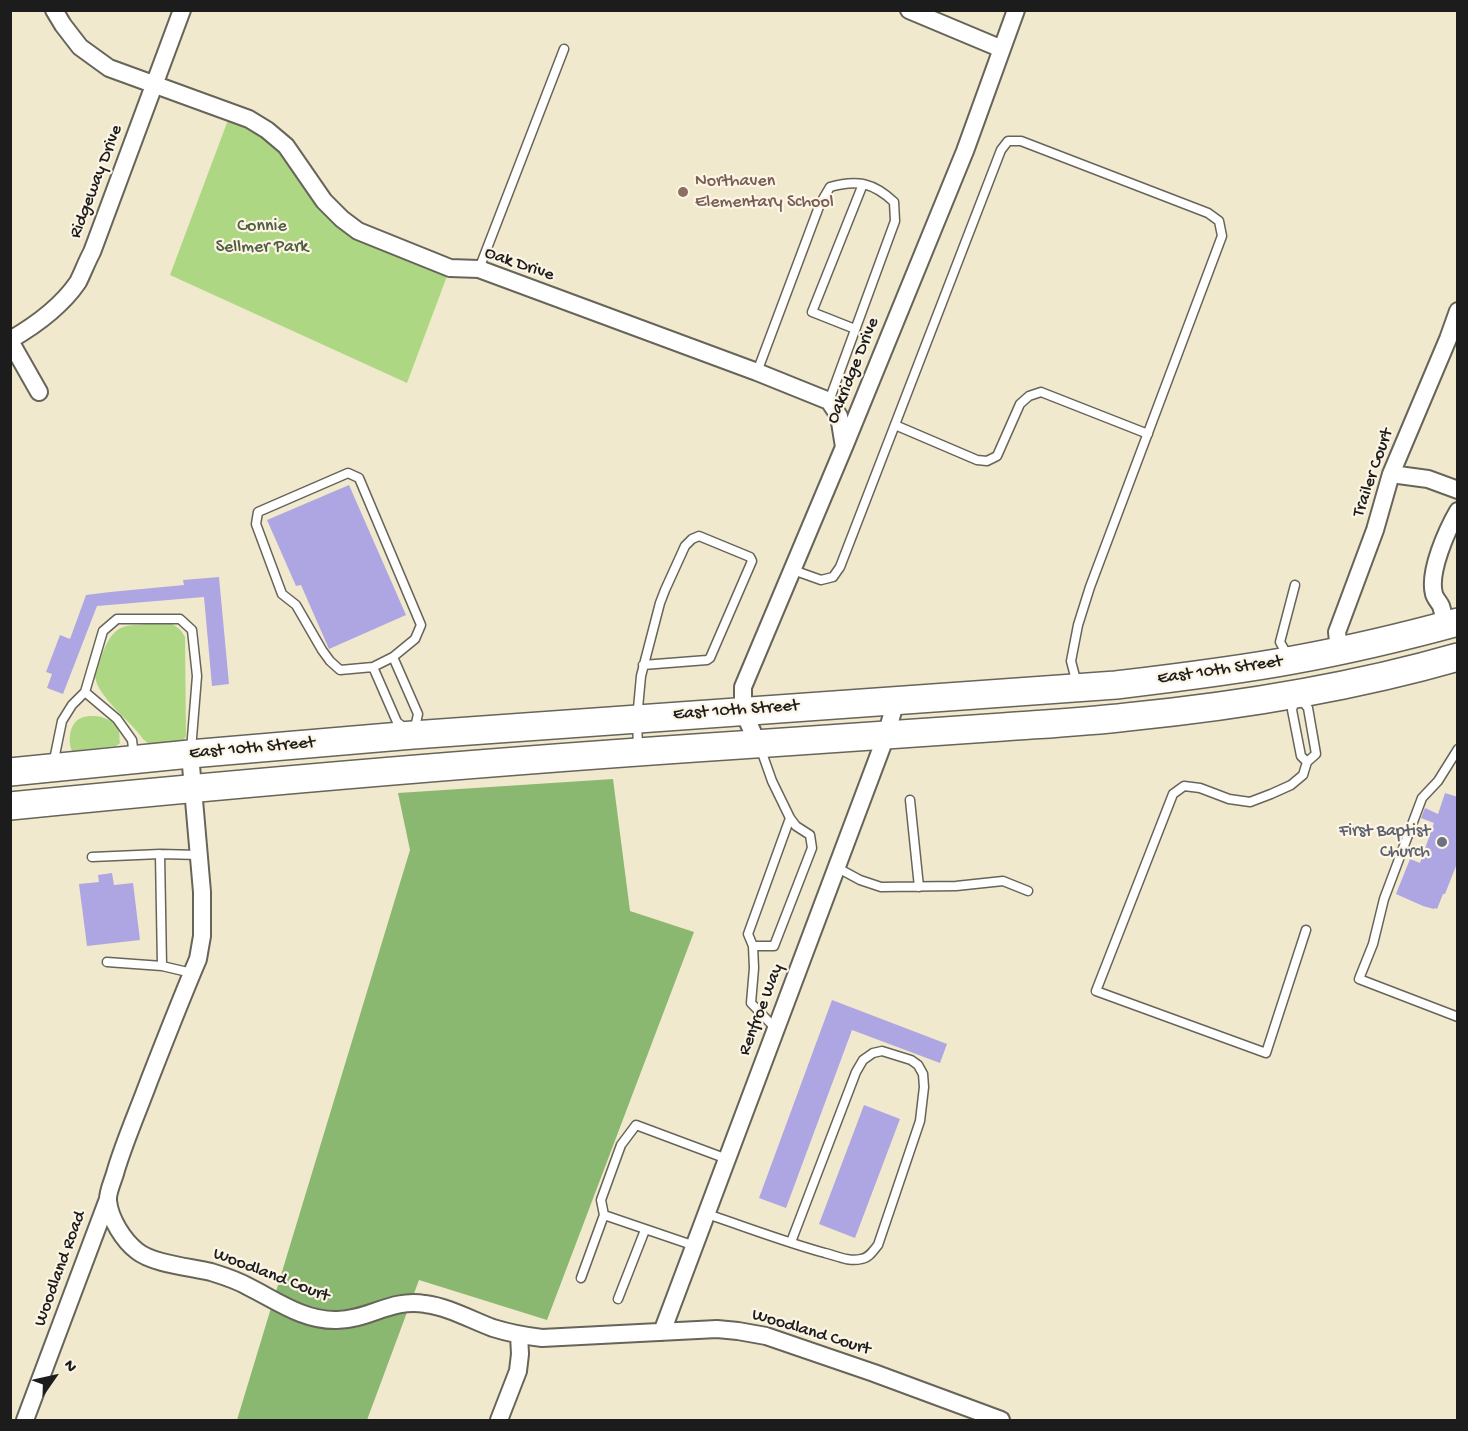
<!DOCTYPE html>
<style>
body{margin:0}
#map{position:relative;width:1468px;height:1431px;overflow:hidden;background:#f1e9cd;font-family:"Gochi Hand",sans-serif}
canvas{display:block}
.frame{position:absolute;inset:0;border:12px solid #1c1c1c;pointer-events:none}
.north{position:absolute;left:24px;top:1347px;width:60px;height:60px;-webkit-text-stroke:4px #fcf5e5;paint-order:stroke;rotate:56deg;font-size:16px;font-weight:700;line-height:24px;text-align:center;color:#1c1c1c}
.north::after{content:'';display:block;margin:auto;width:21px;height:27px;background:#1c1c1c;clip-path:polygon(50% 0,100% 100%,50% 72%,0 100%)}
</style>
<div id="map">
<canvas width="1468" height="1431"></canvas>
<div class="frame"></div>
<div class="north">N</div>
</div>
<script>
const g = document.querySelector('canvas').getContext('2d');
g.lineJoin = 'round';
function paint(path, color) { g.fillStyle = color; g.fill(path, 'evenodd'); }
function stroke(path, color, width, dash) { g.strokeStyle = color; g.lineWidth = width; g.lineCap = dash ? 'butt' : 'round'; g.setLineDash(dash || []); g.stroke(path); }
function write(font, color, halo, rows, align = 'center') {
  g.font = font + ' "Gochi Hand",sans-serif'; g.lineWidth = 4.5; g.setLineDash([]); g.textBaseline = 'middle'; g.strokeStyle = halo; g.fillStyle = color; for (const [text, x, y, turn = 0] of rows) {
    g.save(); g.translate(x, y); g.rotate((+turn || 0) * Math.PI / 180); g.textAlign = isNaN(turn) ? turn : align; if (halo) g.strokeText(text, 0, 0); g.fillText(text, 0, 0); g.restore();
  }
}
paint(new Path2D(`
 M231,112L286,146L325,201L385,243L450,268L407,383L170,275Z
 M166,623C175,624 181,629 185,637L186,736L183,741L149,744L143,739C131,721 97,697 95,676C101,661 105,634 123,627C132,624 156,624 166,623Z
 M94,716C103,716 117,722 119,732C120,736 119,739 120,743L116,746L72,751C68,742 69,725 79,719C84,716 89,716 94,716Z`), '#add782');
paint(new Path2D(`
 M613,779L630,911L694,932L547,1320L419,1280L367,1420H237L410,850L398,793Z`), '#8ab870');
paint(new Path2D(`
 M349,485L406,615L329,649L301,585L296,586L267,520Z
 M219,577L229,684L212,686L204,597L97,606L63,694L47,688L52,674L46,672L60,635L70,639L86,595L110,592L184,585L183,580Z
 M1445,793L1458,797V861L1445,894H1443L1437,909L1435,908L1434,909L1423,906L1396,894L1410,859L1420,863L1434,823L1421,818L1425,808L1438,814Z
 M112,873L114,885L133,883L140,940L87,946L79,884L99,882L98,875Z
 M832,1000L947,1044L940,1063L852,1030L786,1208L759,1198Z
 M864,1105L900,1119L855,1238L819,1224Z`), '#aea6e2');
const service = new Path2D(`
 M479,269L564,49
 M855,329L812,312L863,184
 M757,372L820,204L830,187C857,179 874,183 894,202L895,221L829,401
 M895,425L977,460L987,461L997,456L1020,404L1029,396L1041,392L1148,434
 M348,473L359,478L421,625L415,639L393,657L373,667L340,670L330,661L322,650L296,605L282,594L256,524L258,512Z
 M793,570L821,580L833,577L840,567L1001,150L1008,141H1021L1208,213L1219,221L1222,236L1090,587L1078,625L1071,661L1077,684
 M393,657L418,714L414,732
 M1289,658L1280,642L1295,585
 M373,667L397,722L406,729
 M85,692L117,719L132,740L134,756
 M1296,694L1308,708L1316,754L1307,762L1301,756L1292,710Z
 M638,748L637,719L641,676L660,603L665,590L685,546L692,539L699,536L750,557L752,561L710,658L707,660L643,665
 M1458,749L1438,781L1422,798L1384,899L1373,944L1359,979L1458,1017
 M55,763V755L62,721L72,705L85,692L103,631L117,619H180L192,630L197,676L191,750
 M910,800L919,887
 M92,857L160,854
 M836,867L860,880L881,887L956,886L1003,881L1028,891
 M1306,930L1266,1053L1096,991L1173,794L1184,786L1200,788L1229,799L1250,802L1271,794L1291,785L1303,775L1307,762
 M753,946H774L812,848L810,835L796,826L790,818L772,781L760,747
 M107,962L162,966
 M192,973L162,966L160,854L199,855
 M776,1029L751,1003L754,968L753,946L748,934L790,818
 M707,1214C746,1227 785,1242 825,1253C837,1256 849,1262 861,1259C869,1258 873,1251 878,1245L920,1121L924,1087L923,1074L918,1065L911,1060L882,1051L873,1053L863,1060L856,1072L791,1242
 M695,1246L604,1215L601,1200L621,1145L636,1125L727,1159
 M581,1278L604,1215
 M618,1299L645,1230`);
const minor = new Path2D(`
 M54,10L63,25L80,47L109,68L249,119L267,130L286,146L324,201L342,219L358,231L450,268L479,269L757,372L829,401L839,416L844,447
 M909,10L1002,49
 M10,340C36,325 61,307 78,282C83,272 87,261 92,252L182,10
 M10,341L39,392
 M1391,474L1428,479L1458,490
 M1446,625C1444,619 1443,612 1441,606C1439,602 1435,598 1434,594C1428,572 1447,530 1458,511
 M1339,651L1337,632L1375,530L1391,474L1448,339L1458,311
 M758,744L743,711V687L844,447L965,151L1016,10
 M190,754L202,892V936L198,959C181,999 165,1040 149,1081C138,1111 125,1140 116,1170C114,1179 107,1192 108,1201C110,1219 123,1240 137,1251C153,1264 191,1267 211,1272C224,1276 237,1280 249,1287C277,1301 304,1321 337,1320C368,1320 392,1298 425,1304C449,1307 471,1320 493,1328C509,1333 525,1336 542,1338L717,1329L738,1331L766,1336L874,1373L1001,1420
 M662,1332L886,736L896,700
 M25,1420L108,1199
 M499,1420L518,1371L520,1354L519,1335`);
const primary = new Path2D(`
 M10,772L190,754L413,735L1116,685C1175,678 1234,671 1293,660C1348,650 1403,637 1458,622
 M10,806C253,782 496,761 740,745C827,739 915,733 1003,727C1044,724 1085,722 1127,717C1238,706 1350,688 1458,657`);
stroke(service, '#67645a', 11);
stroke(minor, '#67645a', 20);
stroke(primary, '#67645a', 30);
stroke(service, '#fff', 8);
stroke(minor, '#fff', 16);
stroke(primary, '#fff', 27);
for (const [x, y, r, color] of [
 [683,192,6,"#8d6e63"],
 [1442,842,6,"#6b7280"]
]) { const dot = new Path2D(); dot.arc(x, y, r, 0, 2 * Math.PI); g.fillStyle = color; g.fill(dot); stroke(dot, '#fcf5e5', 2); }
write('18px', '#1c1c1c', '#fcf5e5', [
 ["Ridgeway Drive",97,182,-69],
 ["Oak Drive",519,265,19],
 ["Oakridge Drive",854,371,-68],
 ["Trailer Court",1374,473,-71],
 ["East 10th Street",1220,671,-8],
 ["East 10th Street",736,711,-4],
 ["East 10th Street",252,749,-5],
 ["Renfroe Way",762,1010,-69],
 ["Woodland Road",61,1269,-70],
 ["Woodland Court",271,1276,21],
 ["Woodland Court",811,1333,17]
]);
write('18px', '#785e54', '#fcf5e5', [
 ["Northaven",695,182],
 ["Elementary School",695,203]
], 'left');
write('18px', '#4f5d40', '#fcf5e5', [
 ["Connie",262,227],
 ["Sellmer Park",262,248]
]);
write('18px', '#5b616d', '#fcf5e5', [
 ["First Baptist",1430,832],
 ["Church",1430,853]
], 'right');
</script>
